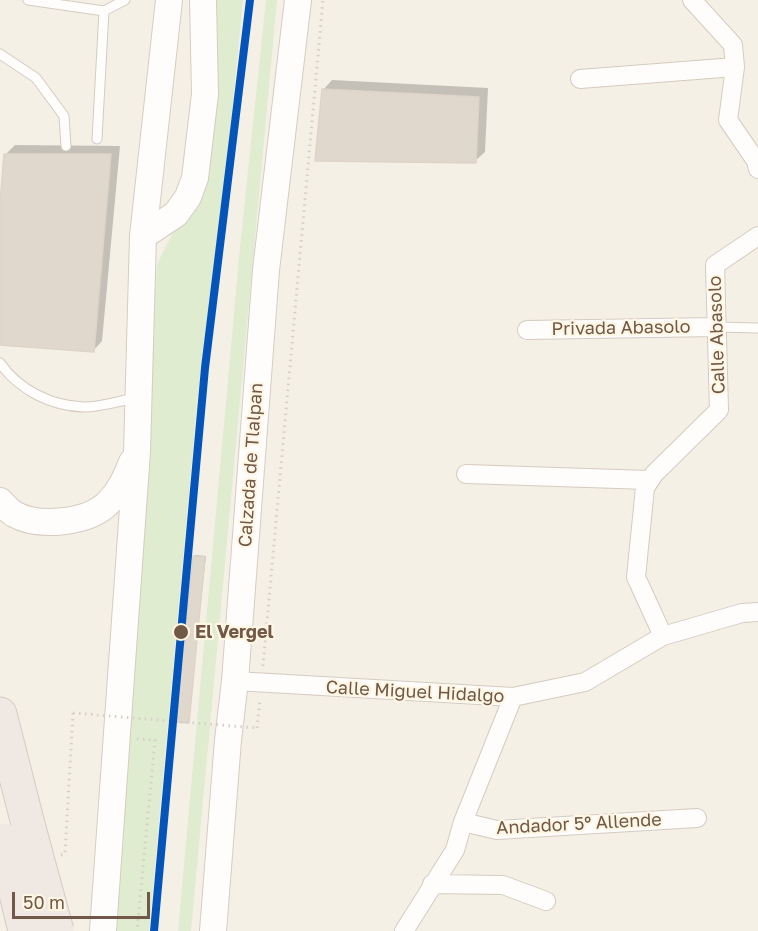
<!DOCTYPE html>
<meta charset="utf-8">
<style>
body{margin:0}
#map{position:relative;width:758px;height:931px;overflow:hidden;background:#f5f0e5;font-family:"Golos Text",sans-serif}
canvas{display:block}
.scale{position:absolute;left:12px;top:892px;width:138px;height:27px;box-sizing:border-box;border:3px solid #725847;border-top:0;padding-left:8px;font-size:18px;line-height:21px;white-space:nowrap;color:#725847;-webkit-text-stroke:4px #fff6e4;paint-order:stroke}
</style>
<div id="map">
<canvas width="758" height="931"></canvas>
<div class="scale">50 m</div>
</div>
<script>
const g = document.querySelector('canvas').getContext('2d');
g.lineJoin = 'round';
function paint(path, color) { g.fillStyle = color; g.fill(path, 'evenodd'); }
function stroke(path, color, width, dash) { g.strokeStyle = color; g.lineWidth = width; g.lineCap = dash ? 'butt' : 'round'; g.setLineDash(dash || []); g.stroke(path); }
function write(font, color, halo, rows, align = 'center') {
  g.font = font + ' "Golos Text",sans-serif'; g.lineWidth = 4.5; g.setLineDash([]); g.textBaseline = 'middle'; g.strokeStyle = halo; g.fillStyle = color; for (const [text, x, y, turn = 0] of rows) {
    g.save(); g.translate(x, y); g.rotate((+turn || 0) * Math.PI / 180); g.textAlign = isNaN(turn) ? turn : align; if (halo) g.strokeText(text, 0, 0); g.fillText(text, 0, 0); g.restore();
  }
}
paint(new Path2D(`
 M211,0H243L227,163L198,394L149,931H112L157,264L179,221Z
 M266,0H277L191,931H178L240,247Z`), '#dfeccf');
paint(new Path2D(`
 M332,80L488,88L485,152L475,161L323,90Z
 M15,145L120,146L102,341L93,351L0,343V222L6,154Z
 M196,555L206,556L188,721L194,556Z`), '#0003');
const building = new Path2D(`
 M322,89L479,97L476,163L315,161Z
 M4,154H111L94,352L0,345V204Z
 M193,556L205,557L189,723L176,722Z`);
paint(building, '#e1d8cd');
stroke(building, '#ded3c7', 1.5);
const service = new Path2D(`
 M28,0L104,11L125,0
 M0,54L36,78L64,116L66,146
 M97,139L104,11
 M716,327L758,328
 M0,363C19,390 51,406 84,407C101,407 119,401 135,398`);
const minor = new Path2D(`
 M692,0L733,45L735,67L728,120L756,161L758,169
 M580,79L735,67
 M527,330L716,327
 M466,474L648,480
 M663,636L636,577L645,488L654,474L719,410L715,265L758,236
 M235,681L513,697L585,682L663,636L742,613L758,612
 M463,822L497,830L697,818
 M432,884L503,885L546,901
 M404,931L455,850L463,822L513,697`);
const secondary = new Path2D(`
 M143,236L176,214L188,197L195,178L205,94L203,0
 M0,501C4,505 9,511 14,514C39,528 88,523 108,503C120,491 126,477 132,462
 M103,931L137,451L143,236L169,0
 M213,931L228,740L235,681L266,270L298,0`);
const motorway = new Path2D(`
 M0,714L29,828`);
stroke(service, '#d4cbc1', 11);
stroke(minor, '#d4cbc1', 20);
stroke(secondary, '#d6ccc2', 28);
stroke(motorway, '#d4cbc3', 35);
stroke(new Path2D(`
 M263,666L323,0
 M257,728L260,700
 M137,739L155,740L137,931
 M61,855L65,854L73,713`), '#d6cec8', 3, [1.5, 4.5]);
stroke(service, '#fefdfb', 9);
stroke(minor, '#fefdfb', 18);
stroke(secondary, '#fefdfb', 26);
stroke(motorway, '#f0e8e2', 33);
const motorwayBridge = new Path2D(`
 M29,828L57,931
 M3,840L25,931`);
stroke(motorwayBridge, '#d4cbc3', 35, []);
stroke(new Path2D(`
 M73,713L257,728`), '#d6cec8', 3, [1.5, 4.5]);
stroke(motorwayBridge, '#f0e8e2', 33);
stroke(new Path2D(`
 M154,931L205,368L250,0`), '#0554ba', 8);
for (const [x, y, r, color] of [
 [181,632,8,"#725847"]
]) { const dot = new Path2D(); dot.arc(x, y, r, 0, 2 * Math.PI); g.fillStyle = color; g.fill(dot); stroke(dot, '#fff6e4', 2); }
write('18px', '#725847', '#fff6e4', [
 ["Privada Abasolo",621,328,-1],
 ["Calle Abasolo",717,335,-92],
 ["Calzada de Tlalpan",251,465,-86],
 ["Calle Miguel Hidalgo",415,692,3],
 ["Andador 5º Allende",579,824,-3]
]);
write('bold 18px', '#725847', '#fff6e4', [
 ["El Vergel",195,632]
], 'left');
</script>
